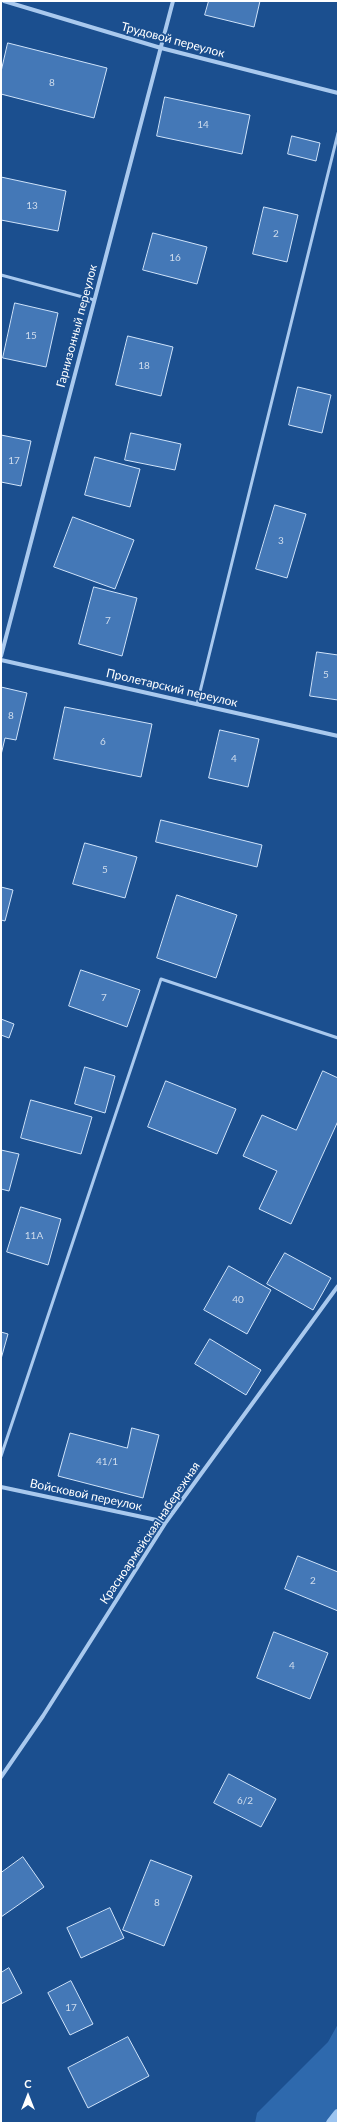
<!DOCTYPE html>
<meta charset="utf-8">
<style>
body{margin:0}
#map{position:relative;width:339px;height:2124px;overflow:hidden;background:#1b4f8f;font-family:Lato,sans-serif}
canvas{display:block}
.frame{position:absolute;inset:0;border:2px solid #fff;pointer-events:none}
.north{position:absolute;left:8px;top:2076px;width:40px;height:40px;-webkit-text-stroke:3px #1b4f8f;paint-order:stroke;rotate:0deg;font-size:11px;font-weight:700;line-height:16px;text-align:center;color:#fff}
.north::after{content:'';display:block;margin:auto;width:14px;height:18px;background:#fff;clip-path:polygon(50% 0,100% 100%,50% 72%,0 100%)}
</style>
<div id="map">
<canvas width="339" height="2124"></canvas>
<div class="frame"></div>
<div class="north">С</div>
</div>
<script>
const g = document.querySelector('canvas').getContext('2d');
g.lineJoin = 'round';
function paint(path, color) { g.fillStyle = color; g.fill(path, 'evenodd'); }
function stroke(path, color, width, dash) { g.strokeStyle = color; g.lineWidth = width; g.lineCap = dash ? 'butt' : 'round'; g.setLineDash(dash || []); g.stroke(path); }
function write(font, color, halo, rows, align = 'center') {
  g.font = font + ' Lato,sans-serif'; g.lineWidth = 3.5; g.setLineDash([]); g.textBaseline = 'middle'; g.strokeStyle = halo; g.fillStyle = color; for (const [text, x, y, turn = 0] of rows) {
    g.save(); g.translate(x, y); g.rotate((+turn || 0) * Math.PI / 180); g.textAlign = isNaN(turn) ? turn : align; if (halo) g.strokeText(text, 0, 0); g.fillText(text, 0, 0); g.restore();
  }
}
paint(new Path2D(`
 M338,2024V2123H255L257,2113L328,2042Z`), '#2e69ad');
stroke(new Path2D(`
 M331,2123L338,2114`), '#9cc4f0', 10);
const building = new Path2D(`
 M209,1H260L254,27L205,15Z
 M8,43L107,68L94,118L1,94V72Z
 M165,97L250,115L242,154L157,136Z
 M292,136L320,143L316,161L288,154Z
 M1,177L66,191L58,231L1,220Z
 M264,207L298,215L287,262L253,254Z
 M153,233L207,247L197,284L143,270Z
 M15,303L58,313L46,367L3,358Z
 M128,336L173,347L161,396L116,385Z
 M298,387L331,395L322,433L289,425Z
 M131,433L181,444L175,470L125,460Z
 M1,435L31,441L21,486L1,482Z
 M95,457L140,469L130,507L85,495Z
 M275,505L306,514L287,578L256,569Z
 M73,517L134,540L115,589L54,567Z
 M94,587L137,598L122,656L79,644Z
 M317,652L338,655V700L310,696Z
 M1,687L27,693L16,740L5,738L1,755Z
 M65,707L152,724L141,777L54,759Z
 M220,730L259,739L248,787L209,778Z
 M161,820L262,845L257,867L156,842Z
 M85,843L137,857L125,898L73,884Z
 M1,887L13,890L5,921L1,920Z
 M177,895L237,915L216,978L157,958Z
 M81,970L140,990L127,1027L69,1006Z
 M1,1019L14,1024L9,1038L1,1035Z
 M85,1067L115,1076L105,1113L75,1104Z
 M323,1071L338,1078V1121L291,1224L259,1209L277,1171L243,1156L262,1115L296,1130Z
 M166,1081L236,1109L217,1154L148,1127Z
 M31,1100L92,1117L81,1154L21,1138Z
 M1,1150L19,1154L9,1191L1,1189Z
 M21,1207L61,1219L48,1265L7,1252Z
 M285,1253L331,1278L313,1310L267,1284Z
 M229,1266L271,1290L247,1334L204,1310Z
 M1,1332L8,1334L1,1359Z
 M210,1339L261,1370L246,1395L195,1364Z
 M132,1428L159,1435L143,1498L58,1476L70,1433L127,1448Z
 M298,1556L338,1572V1611L285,1589Z
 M274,1632L328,1653L310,1699L257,1678Z
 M229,1774L276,1799L261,1827L214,1803Z
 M23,1857L44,1887L1,1917V1873Z
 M151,1860L192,1876L164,1946L123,1930Z
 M110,1908L124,1938L81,1958L67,1928Z
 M9,1968L22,1993L1,2004V1973Z
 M71,1981L93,2024L70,2035L48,1993Z
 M128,2037L149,2076L88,2108L68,2068Z`);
paint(building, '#4478b7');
stroke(building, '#cfe3fa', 1);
stroke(new Path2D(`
 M1,275L94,300
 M197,704L338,133
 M1,1456L161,979L338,1038`), '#a9c9ee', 3);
stroke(new Path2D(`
 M4,1L161,48L338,93
 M1,656L173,1
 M1,660L338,736
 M1,1487L166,1522
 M1,1777L43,1716L166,1522L338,1286`), '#a9c9ee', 4);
write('10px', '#d0dded', null, [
 ["8",52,83],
 ["14",203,125],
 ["13",32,206],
 ["2",276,234],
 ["16",175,258],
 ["15",31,336],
 ["18",144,366],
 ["17",14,461],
 ["3",281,541],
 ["7",108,621],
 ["5",326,675],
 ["8",11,716],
 ["6",103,742],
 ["4",234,759],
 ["5",105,870],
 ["7",104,998],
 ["11А",34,1236],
 ["40",238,1300],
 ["41/1",107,1462],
 ["2",313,1581],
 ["4",292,1666],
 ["6/2",245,1801],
 ["8",157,1903],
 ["17",71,2008]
]);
write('12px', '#fff', '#1b4f8f', [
 ["Трудовой переулок",173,40,15],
 ["Гарнизонный переулок",77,326,-75],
 ["Пролетарский переулок",172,688,13],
 ["Войсковой переулок",86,1495,12],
 ["Красноармейская набережная",150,1533,-56]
]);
</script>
